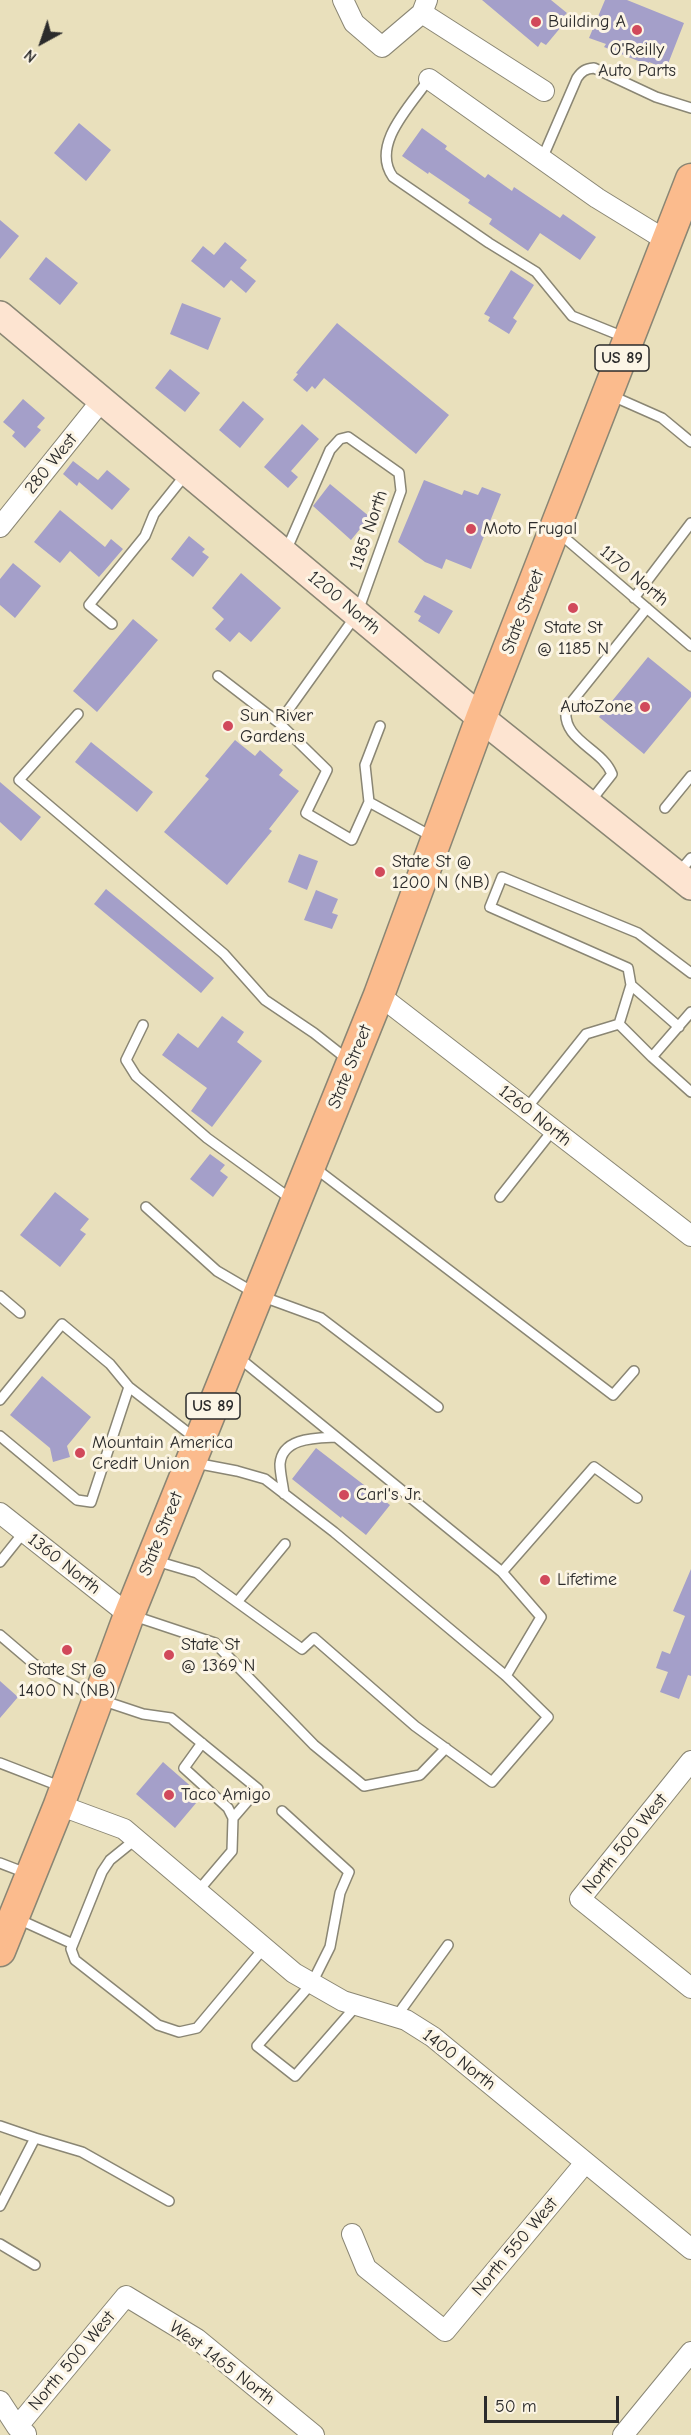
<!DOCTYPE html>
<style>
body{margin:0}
#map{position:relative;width:691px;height:2435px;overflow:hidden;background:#e9e0bc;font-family:"Comic Neue",sans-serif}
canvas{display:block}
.north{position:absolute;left:12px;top:12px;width:60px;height:60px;-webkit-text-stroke:4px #fcf5e5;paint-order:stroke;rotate:220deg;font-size:16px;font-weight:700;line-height:24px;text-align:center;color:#2b2b2b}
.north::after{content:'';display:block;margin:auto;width:21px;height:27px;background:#2b2b2b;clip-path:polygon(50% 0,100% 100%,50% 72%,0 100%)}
.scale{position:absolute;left:484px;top:2396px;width:135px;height:27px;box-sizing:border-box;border:3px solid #2b2b2b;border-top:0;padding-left:8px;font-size:18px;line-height:21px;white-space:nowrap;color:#2b2b2b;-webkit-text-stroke:4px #fcf5e5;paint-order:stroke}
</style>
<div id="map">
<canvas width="691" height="2435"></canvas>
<div class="north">N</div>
<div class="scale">50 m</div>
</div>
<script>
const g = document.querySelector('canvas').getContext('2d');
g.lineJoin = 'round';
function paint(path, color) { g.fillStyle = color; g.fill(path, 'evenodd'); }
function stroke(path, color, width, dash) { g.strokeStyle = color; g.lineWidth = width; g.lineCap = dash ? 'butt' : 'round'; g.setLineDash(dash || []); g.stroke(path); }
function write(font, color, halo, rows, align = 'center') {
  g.font = font + ' "Comic Neue",sans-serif'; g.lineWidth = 6; g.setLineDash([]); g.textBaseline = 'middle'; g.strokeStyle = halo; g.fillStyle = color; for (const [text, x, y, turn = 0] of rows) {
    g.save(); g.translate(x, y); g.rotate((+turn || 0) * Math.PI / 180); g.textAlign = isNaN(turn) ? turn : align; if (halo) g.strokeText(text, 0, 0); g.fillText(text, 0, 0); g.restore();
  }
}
paint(new Path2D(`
 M482,0H551L567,13L562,18L566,21L546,45L541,42L538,47Z
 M605,0H627L684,23L666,69L649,62L648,65L604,47L606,44L589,38Z
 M79,123L111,150L86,181L54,153Z
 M422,128L447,146L445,149L485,178L488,174L512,191L514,187L560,218L563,214L596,237L580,260L540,233L528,251L489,224L492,219L468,203L470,200L429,172L428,174L402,156Z
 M0,220L19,236L0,259Z
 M225,242L247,260L240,268L256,281L246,293L231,280L224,288L191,261L203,246L214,255Z
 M46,257L78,283L60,305L29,279Z
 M511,270L534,285L513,318L517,321L509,334L488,321L490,317L484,314Z
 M182,303L221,318L208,350L170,334Z
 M337,323L449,415L416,454L324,378L315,389L312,386L307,392L293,380L298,374L296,373Z
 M170,369L200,393L185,412L155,388Z
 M23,399L45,418L37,427L41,430L25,448L12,436L15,432L3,422Z
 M243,401L264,419L240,448L219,430Z
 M302,424L319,439L291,471L298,477L288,488L264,467Z
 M73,461L98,480L107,470L130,489L112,510L79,482L77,486L63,474Z
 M424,480L462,495L464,490L478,495L482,487L501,494L471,569L446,559L442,569L425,562L398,542Z
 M330,484L370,517L351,540L313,506Z
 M60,510L105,547L111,539L123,549L99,577L70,551L60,563L34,542Z
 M189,536L205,549L202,552L209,557L193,577L171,559Z
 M13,563L41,586L15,618L0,605V579Z
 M241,573L281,608L251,642L239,632L230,642L215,629L224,619L212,608Z
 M424,595L453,611L439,634L418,621L421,616L414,612Z
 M133,619L158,640L97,712L73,691Z
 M648,657L691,692V697L644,754L599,717Z
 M235,740L255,756L260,750L283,770L279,775L299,791L269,829L272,831L227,885L164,832L209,779L205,776Z
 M91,742L153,792L137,812L75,762Z
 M0,782L41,817L21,841L0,822Z
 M299,854L318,861L307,890L288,882Z
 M106,889L214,978L201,993L94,904Z
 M316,890L338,899L332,913L338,915L332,929L304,920Z
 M222,1016L244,1032L237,1042L262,1061L212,1127L191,1111L207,1088L162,1055L178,1033L198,1048Z
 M210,1154L225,1165L220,1171L228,1177L213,1197L190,1179Z
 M55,1192L89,1219L80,1230L86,1234L60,1267L20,1235Z
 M42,1376L91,1417L67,1446L70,1457L53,1462L50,1448L10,1415Z
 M316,1448L390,1505L366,1535L342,1516L341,1518L292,1479Z
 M691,1569V1676L688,1675L679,1699L660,1692L668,1672L656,1668L662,1651L670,1654L685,1616L673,1611Z
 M0,1681L18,1697L0,1718Z
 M163,1762L202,1796L175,1828L136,1794Z`), '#a49fc9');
const lane = new Path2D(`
 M429,79C411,105 370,145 393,177L489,243L536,272L572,316L624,337
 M542,159L577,78C582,71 585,69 594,68L656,97L691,108
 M610,395L662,418L691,442
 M559,533L691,646
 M286,551L330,450L340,439L348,437L399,473L401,491L357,614L279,723L327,770L306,813L352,840L369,802L433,837
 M634,598L691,523
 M112,624L89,605L145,536L154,514L186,474
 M218,676L279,723
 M78,714L19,780L224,954L265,1000L314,1033L347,1059
 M369,802L365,765L380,726
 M590,802L612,774C602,748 562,741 566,709L647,608
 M665,808L691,776
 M679,872L691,858
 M691,1012L652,1057L691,1092
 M619,1024L631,985
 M143,1025L126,1060L136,1076L207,1138L291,1199
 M679,1027L631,985L628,968L490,907L502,877L638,933L691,973
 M526,1109L586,1034L619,1024L652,1057
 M315,1168L613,1395L634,1371
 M500,1197L553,1130
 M146,1207L217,1271L258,1295L321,1318L438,1407
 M0,1296L20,1313
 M238,1357L502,1572L541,1617L506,1676
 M0,1400L62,1324L110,1364L129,1387
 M0,1436L77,1500L91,1502L129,1387L195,1438
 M284,1494C283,1484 280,1474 280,1464C282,1437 317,1438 336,1437
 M156,1561L197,1573L302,1649L314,1638L415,1726L492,1782L548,1717L506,1676L334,1532L265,1479L237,1471L195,1463
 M0,1562L24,1532
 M502,1572L594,1467L637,1498
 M238,1601L285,1544
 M134,1616L215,1643L314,1745L364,1786L420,1775L446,1748
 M0,1635L34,1664L98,1699L143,1714L171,1718L258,1789L233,1818L232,1851L198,1891
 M202,1743L184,1768L228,1808L233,1818
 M0,1763L62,1787
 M282,1811L349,1872L340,1893L330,1947L312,1983L257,2046L295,2076L357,2005
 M136,1839L110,1860L102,1872L71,1949L75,1960L158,2025L179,2032L197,2028L264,1948
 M0,1863L26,1873
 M18,1919L73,1944
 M396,2017L448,1945
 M0,2126L35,2138L0,2206
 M35,2138L82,2152L169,2201
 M0,2244L35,2265`);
const street = new Path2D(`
 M343,0L354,23L382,47L422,13L427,0
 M422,13L544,91
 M429,79L597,198L667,241
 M0,527L102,400
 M379,995L691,1236
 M0,1513L129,1615
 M691,1761L580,1899L691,1988
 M59,1805L124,1829L294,1973L343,2001L406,2020L433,2037L691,2249
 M352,2234L366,2268L445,2331L585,2163
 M0,2401L17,2427L26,2434
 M17,2427L126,2296L197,2339L314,2435
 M623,2435L691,2352`);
const secondary = new Path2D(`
 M0,315L481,718L691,886`);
const primary = new Path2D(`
 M0,1951L59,1805L129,1615L379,995L481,718L691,179`);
stroke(lane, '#8a8674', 12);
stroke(street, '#8a8674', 22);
stroke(secondary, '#8a8674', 30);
stroke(primary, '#8a8674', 33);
stroke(lane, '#fff', 9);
stroke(street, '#fff', 20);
stroke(secondary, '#fde4d1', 27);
stroke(primary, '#fbbb8d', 30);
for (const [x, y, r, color] of [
 [536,22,6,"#d1495b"],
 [637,30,6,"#d1495b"],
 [471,529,6,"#d1495b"],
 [573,608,6,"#d1495b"],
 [645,707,6,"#d1495b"],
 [228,726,6,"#d1495b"],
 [380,872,6,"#d1495b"],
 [80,1453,6,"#d1495b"],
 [344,1495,6,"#d1495b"],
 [545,1580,6,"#d1495b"],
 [67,1650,6,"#d1495b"],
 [169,1655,6,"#d1495b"],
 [169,1795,6,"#d1495b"]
]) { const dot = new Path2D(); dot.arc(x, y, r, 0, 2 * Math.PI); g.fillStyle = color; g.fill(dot); stroke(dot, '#fcf5e5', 2); }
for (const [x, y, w] of [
 [622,358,54],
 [213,1406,54]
]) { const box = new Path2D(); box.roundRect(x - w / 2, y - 13, w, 26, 4.5); g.fillStyle = '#fcf5e5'; g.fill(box); stroke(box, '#2b2b2b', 1.5); }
write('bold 16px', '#2b2b2b', null, [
 ["US 89",622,358],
 ["US 89",213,1406]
]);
write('18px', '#2b2b2b', '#fcf5e5', [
 ["Building A",548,22],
 ["O'Reilly",637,50,"center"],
 ["Auto Parts",637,71,"center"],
 ["Moto Frugal",483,529],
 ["State St",573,628,"center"],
 ["@ 1185 N",573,649,"center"],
 ["AutoZone",633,707,"right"],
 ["Sun River",240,716],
 ["Gardens",240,737],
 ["State St @",392,862],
 ["1200 N (NB)",392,883],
 ["Mountain America",92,1443],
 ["Credit Union",92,1464],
 ["Carl's Jr.",356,1495],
 ["Lifetime",557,1580],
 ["State St",181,1645],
 ["@ 1369 N",181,1666],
 ["State St @",67,1670,"center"],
 ["1400 N (NB)",67,1691,"center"],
 ["Taco Amigo",181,1795]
], 'left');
write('18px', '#2b2b2b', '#fcf5e5', [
 ["280 West",51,464,-51],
 ["1185 North",369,530,-71],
 ["1170 North",634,576,40],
 ["1200 North",344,603,40],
 ["State Street",523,612,-69],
 ["State Street",350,1067,-68],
 ["1260 North",535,1116,38],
 ["State Street",161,1534,-68],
 ["1360 North",64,1564,38],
 ["North 500 West",625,1844,-51],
 ["1400 North",459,2060,38],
 ["North 550 West",515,2247,-50],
 ["North 500 West",72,2361,-50],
 ["West 1465 North",222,2363,37]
]);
</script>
